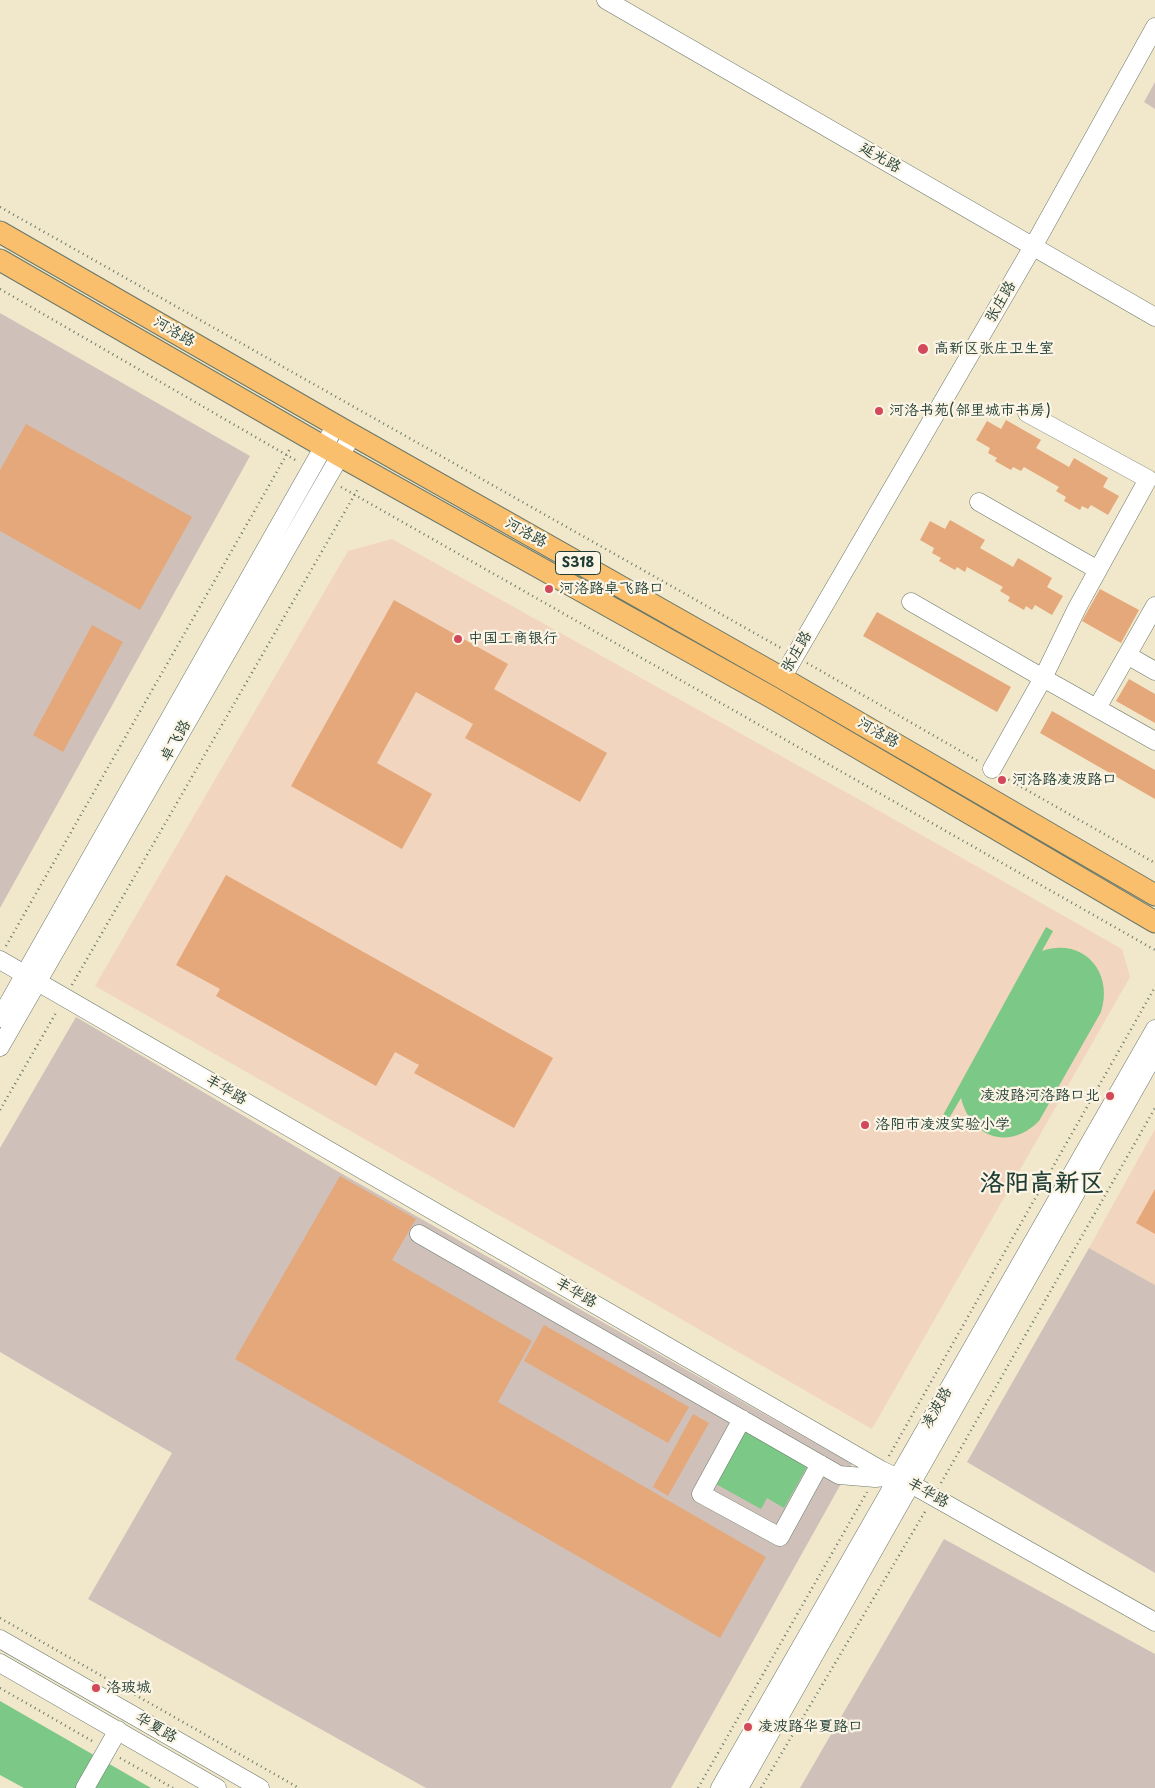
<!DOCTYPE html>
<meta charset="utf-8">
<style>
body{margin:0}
canvas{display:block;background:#f1e7cb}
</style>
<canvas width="1155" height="1788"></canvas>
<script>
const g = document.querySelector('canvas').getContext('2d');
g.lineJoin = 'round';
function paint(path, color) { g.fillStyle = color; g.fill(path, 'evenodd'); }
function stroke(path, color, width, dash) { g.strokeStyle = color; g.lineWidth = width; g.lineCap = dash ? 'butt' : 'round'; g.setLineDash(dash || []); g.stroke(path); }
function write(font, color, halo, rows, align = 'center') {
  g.font = font + ' "Playpen Sans","LXGW WenKai TC",sans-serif'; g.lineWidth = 4.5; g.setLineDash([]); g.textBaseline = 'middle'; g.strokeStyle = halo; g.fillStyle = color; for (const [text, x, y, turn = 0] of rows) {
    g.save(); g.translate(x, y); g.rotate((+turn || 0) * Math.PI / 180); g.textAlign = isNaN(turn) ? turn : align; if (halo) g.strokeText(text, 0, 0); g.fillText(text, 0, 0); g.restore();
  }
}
paint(new Path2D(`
 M392,539L867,804L1122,949L1130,977L872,1429L601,1273L95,986L348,551Z
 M1155,1129V1285L1089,1248Z`), '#f2d5be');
paint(new Path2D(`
 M1155,82V109L1144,102Z
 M0,313L250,456L0,908Z
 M76,1017L337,1171L852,1464L671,1788H426L88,1599L172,1453L0,1352V1148Z
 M1089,1248L1155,1285V1573L967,1462Z
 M944,1539L1155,1654V1788H800Z`), '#cfc1ba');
paint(new Path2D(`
 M1046,927L1053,931L1042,951C1083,937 1114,972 1101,1012L1039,1121C1009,1151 971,1138 961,1098L948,1120L942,1117Z
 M746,1430L808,1465L784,1508L767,1498L761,1509L716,1484Z
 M0,1701L151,1788H24L0,1775Z`), '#7cc886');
paint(new Path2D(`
 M1006,420L1041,440L1036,448L1069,467L1074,458L1108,478L1103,487L1119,496L1108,515L1091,505L1088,509L1082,506L1080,510L1064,501L1066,497L1056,491L1059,487L1024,467L1021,471L1013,467L1011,470L995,461L997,458L988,453L990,448L976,440L987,421L1001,429Z
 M26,424L192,517L140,610L0,531V470Z
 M950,520L985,540L980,548L1013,567L1018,558L1052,578L1047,587L1063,596L1052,615L1035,605L1032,610L1026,606L1024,610L1008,601L1010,597L1000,591L1003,587L967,567L965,572L957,567L955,570L939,561L941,558L932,553L934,548L920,540L930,521L945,529Z
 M1100,589L1139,610L1121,643L1082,621Z
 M394,600L508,664L494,689L607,753L580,802L465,738L473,724L416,692L377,763L432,794L402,849L291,786Z
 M877,612L1011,687L997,712L863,636Z
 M92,625L123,642L63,752L33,735Z
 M1129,679L1155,694V723L1116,701Z
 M1052,711L1155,770V799L1040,733Z
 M226,875L553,1058L514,1128L414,1073L419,1065L395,1052L376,1086L216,996L220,989L176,965Z
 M340,1176L416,1219L392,1260L532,1341L498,1402L766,1557L720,1638L235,1359Z
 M1155,1189V1234L1136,1223Z
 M544,1325L689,1407L668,1443L524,1361Z
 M693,1414L709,1423L668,1496L653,1487Z`), '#e5a87a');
const minor = new Path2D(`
 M606,0L1155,317
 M979,502L1098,570
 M911,602L1043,678L1077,608L1148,479L1027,413
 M1127,655L1155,671
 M782,678L1039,236L1155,27
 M1097,708L1155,606
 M992,769L1043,678L1155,741
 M0,960L881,1470L911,1484L1155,1622
 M0,1018L336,425
 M0,1047L352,435
 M419,1234L839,1475L875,1478L895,1476
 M742,1419L701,1494L780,1537L820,1464
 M0,1639L260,1788
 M0,1663L217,1788
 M85,1788L118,1730
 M720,1788L1155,1029
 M739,1788L1155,1053`);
const major = new Path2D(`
 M0,232L344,430L782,678L1155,895
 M0,260L340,456L771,697L1155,922`);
stroke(minor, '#687869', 19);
stroke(major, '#687869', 23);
stroke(new Path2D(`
 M0,207L781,648
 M0,289L297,461
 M341,487L1155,950
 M807,663L978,761
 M1004,777L1155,863
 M6,946L291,447
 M72,985L359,487
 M0,1110L57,1011
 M889,1456L1155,987
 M941,1483L1155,1108
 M0,1618L299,1788
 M0,1688L94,1742
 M120,1758L173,1788
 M698,1788L867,1492
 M761,1788L926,1510`), '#687869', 2.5, [1, 4]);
stroke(minor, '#fff', 18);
stroke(major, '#f9bf6d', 21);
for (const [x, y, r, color] of [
 [923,349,6,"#d1495b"],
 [879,411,5,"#d1495b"],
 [549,589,5,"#d1495b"],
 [458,639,5,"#d1495b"],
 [1002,780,5,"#d1495b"],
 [1110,1096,5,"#d1495b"],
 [865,1125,5,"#d1495b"],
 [96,1688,5,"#d1495b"],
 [748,1727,5,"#d1495b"]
]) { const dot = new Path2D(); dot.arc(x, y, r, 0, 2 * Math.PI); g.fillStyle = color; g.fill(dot); stroke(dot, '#fcf5e5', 2); }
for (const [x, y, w] of [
 [578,563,45]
]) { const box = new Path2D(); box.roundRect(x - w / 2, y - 11.5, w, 23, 4); g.fillStyle = '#fcf5e5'; g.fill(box); stroke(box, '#1f3d34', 1); }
write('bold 14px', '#1f3d34', null, [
 ["S318",578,563]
]);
write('15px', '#1f3d34', '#fcf5e5', [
 ["延光路",880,158,30],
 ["张庄路",1001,302,-60],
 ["河洛路",174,332,30],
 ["河洛路",526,533,29],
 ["张庄路",797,652,-60],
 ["河洛路",878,733,30],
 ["卓飞路",176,741,-60],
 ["丰华路",226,1090,30],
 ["丰华路",576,1293,30],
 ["凌波路",937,1408,-60],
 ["丰华路",928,1493,30],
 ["华夏路",156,1728,30]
]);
write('15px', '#1f3d34', '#fcf5e5', [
 ["高新区张庄卫生室",934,349],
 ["河洛书苑(邻里城市书房)",889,411],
 ["河洛路卓飞路口",559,589],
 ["中国工商银行",468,639],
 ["河洛路凌波路口",1012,780],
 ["凌波路河洛路口北",1100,1096,"right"],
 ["洛阳市凌波实验小学",875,1125],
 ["洛玻城",106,1688],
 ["凌波路华夏路口",758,1727]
], 'left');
write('bold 25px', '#1f3d34', '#fcf5e5', [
 ["洛阳高新区",1042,1184]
]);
</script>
